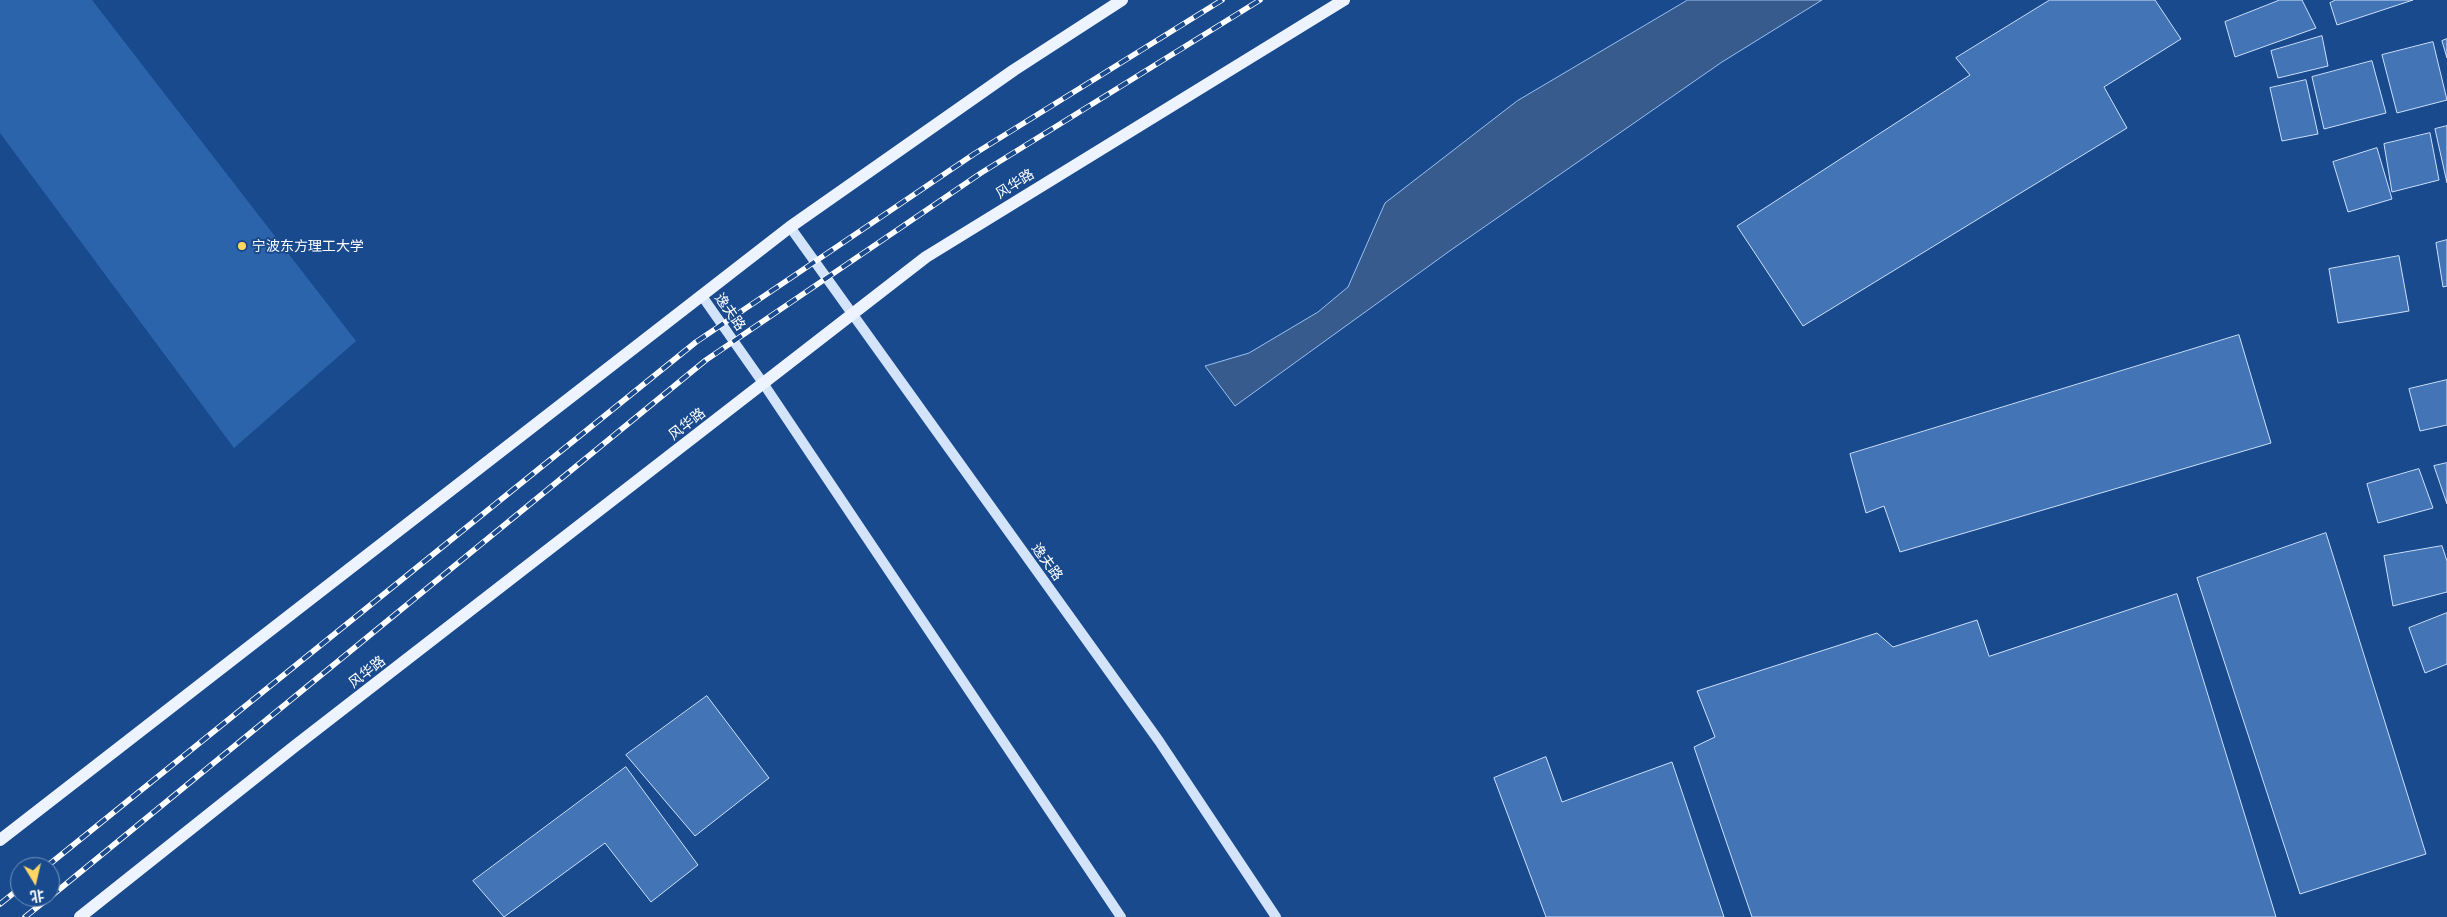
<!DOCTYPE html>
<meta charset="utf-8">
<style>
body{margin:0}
#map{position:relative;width:2447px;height:917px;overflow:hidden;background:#194a8e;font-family:Lato,"Noto Sans SC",sans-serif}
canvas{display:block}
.north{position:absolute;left:10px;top:857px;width:50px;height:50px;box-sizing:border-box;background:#194a8e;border:1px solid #7592bb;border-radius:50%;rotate:171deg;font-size:14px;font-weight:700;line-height:20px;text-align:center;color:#fff}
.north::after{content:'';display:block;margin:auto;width:18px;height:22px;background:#ffd563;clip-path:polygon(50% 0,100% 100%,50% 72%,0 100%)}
</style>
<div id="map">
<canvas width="2447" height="917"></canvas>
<div class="north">北</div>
</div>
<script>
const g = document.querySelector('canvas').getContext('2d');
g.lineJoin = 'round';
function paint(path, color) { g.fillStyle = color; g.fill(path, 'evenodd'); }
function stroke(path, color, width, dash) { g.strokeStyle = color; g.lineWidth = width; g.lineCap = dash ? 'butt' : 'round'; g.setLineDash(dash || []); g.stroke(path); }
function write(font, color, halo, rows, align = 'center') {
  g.font = font + ' Lato,"Noto Sans SC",sans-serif'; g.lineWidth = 4; g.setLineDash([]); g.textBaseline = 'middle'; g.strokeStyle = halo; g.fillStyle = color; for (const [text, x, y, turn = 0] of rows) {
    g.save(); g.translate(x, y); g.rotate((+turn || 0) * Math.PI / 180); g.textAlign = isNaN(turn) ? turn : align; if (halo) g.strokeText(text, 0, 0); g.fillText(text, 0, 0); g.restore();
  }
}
paint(new Path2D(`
 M0,0H92L356,341L234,448L0,133Z`), '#2c64ac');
const water = new Path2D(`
 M1688,0H1822L1722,62L1451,250L1235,406L1205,366L1249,353L1318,312L1348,287L1385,203L1517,101Z`);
paint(water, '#385b8d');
stroke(water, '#99c0f1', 1);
const building = new Path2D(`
 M2050,0H2155L2181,39L2104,87L2127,128L1803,326L1737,226L1970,75L1956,58Z
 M2280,0H2302L2316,28L2235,57L2225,22Z
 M2336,0H2413L2337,25L2330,3Z
 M2322,36L2328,66L2278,78L2271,51Z
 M2447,39V58L2442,41Z
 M2433,42L2447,100L2397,113L2382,55Z
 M2372,61L2386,113L2324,129L2312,77Z
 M2306,80L2318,134L2282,141L2270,88Z
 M2447,126V183L2435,129Z
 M2430,133L2439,180L2392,192L2384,144Z
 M2377,148L2392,199L2348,212L2333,162Z
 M2447,240V286L2443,287L2436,243Z
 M2399,256L2409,311L2338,323L2329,269Z
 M2239,335L2271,443L1900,552L1884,506L1866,513L1850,454Z
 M2447,380V425L2420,431L2409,389Z
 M2447,463V504L2434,466Z
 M2419,469L2433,508L2378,523L2367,484Z
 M2326,533L2426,854L2300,894L2197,578Z
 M2442,546L2447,561V592L2393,606L2384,556Z
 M2177,594L2276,917H1752L1694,747L1715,737L1697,691L1877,633L1893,647L1977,620L1989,656Z
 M2447,613V664L2425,673L2409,628Z
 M707,696L769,778L695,836L626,755Z
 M1546,757L1562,802L1672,762L1724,917H1546L1494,778Z
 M626,767L698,865L651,902L605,843L504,917L473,881Z`);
paint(building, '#4274b6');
stroke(building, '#cce0fa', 1);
stroke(new Path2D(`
 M790,227L1159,741L1276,917
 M702,296L763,383L1121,917`), '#d3e3fa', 10);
stroke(new Path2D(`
 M0,840L790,227L1014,70L1122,0
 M80,917L295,746L926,257L1344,0`), '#edf4ff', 12);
const rail = new Path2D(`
 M46,867L696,342L974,154L1222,0
 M50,897L706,360L981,173L1260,0
 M0,904L20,888
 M25,917L50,897`);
stroke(rail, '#fff', 5.5);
stroke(rail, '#194a8e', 4, [11]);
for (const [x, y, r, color] of [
 [242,246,5,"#ffd563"]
]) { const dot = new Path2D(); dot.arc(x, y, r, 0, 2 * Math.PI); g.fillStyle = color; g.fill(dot); stroke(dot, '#194a8e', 2); }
write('14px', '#fff', '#194a8e', [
 ["风华路",1015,184,-32],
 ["逸夫路",730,312,55],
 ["风华路",687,424,-38],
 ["逸夫路",1047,562,54],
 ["风华路",367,672,-38]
]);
write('14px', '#fff', '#194a8e', [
 ["宁波东方理工大学",252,246]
], 'left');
</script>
